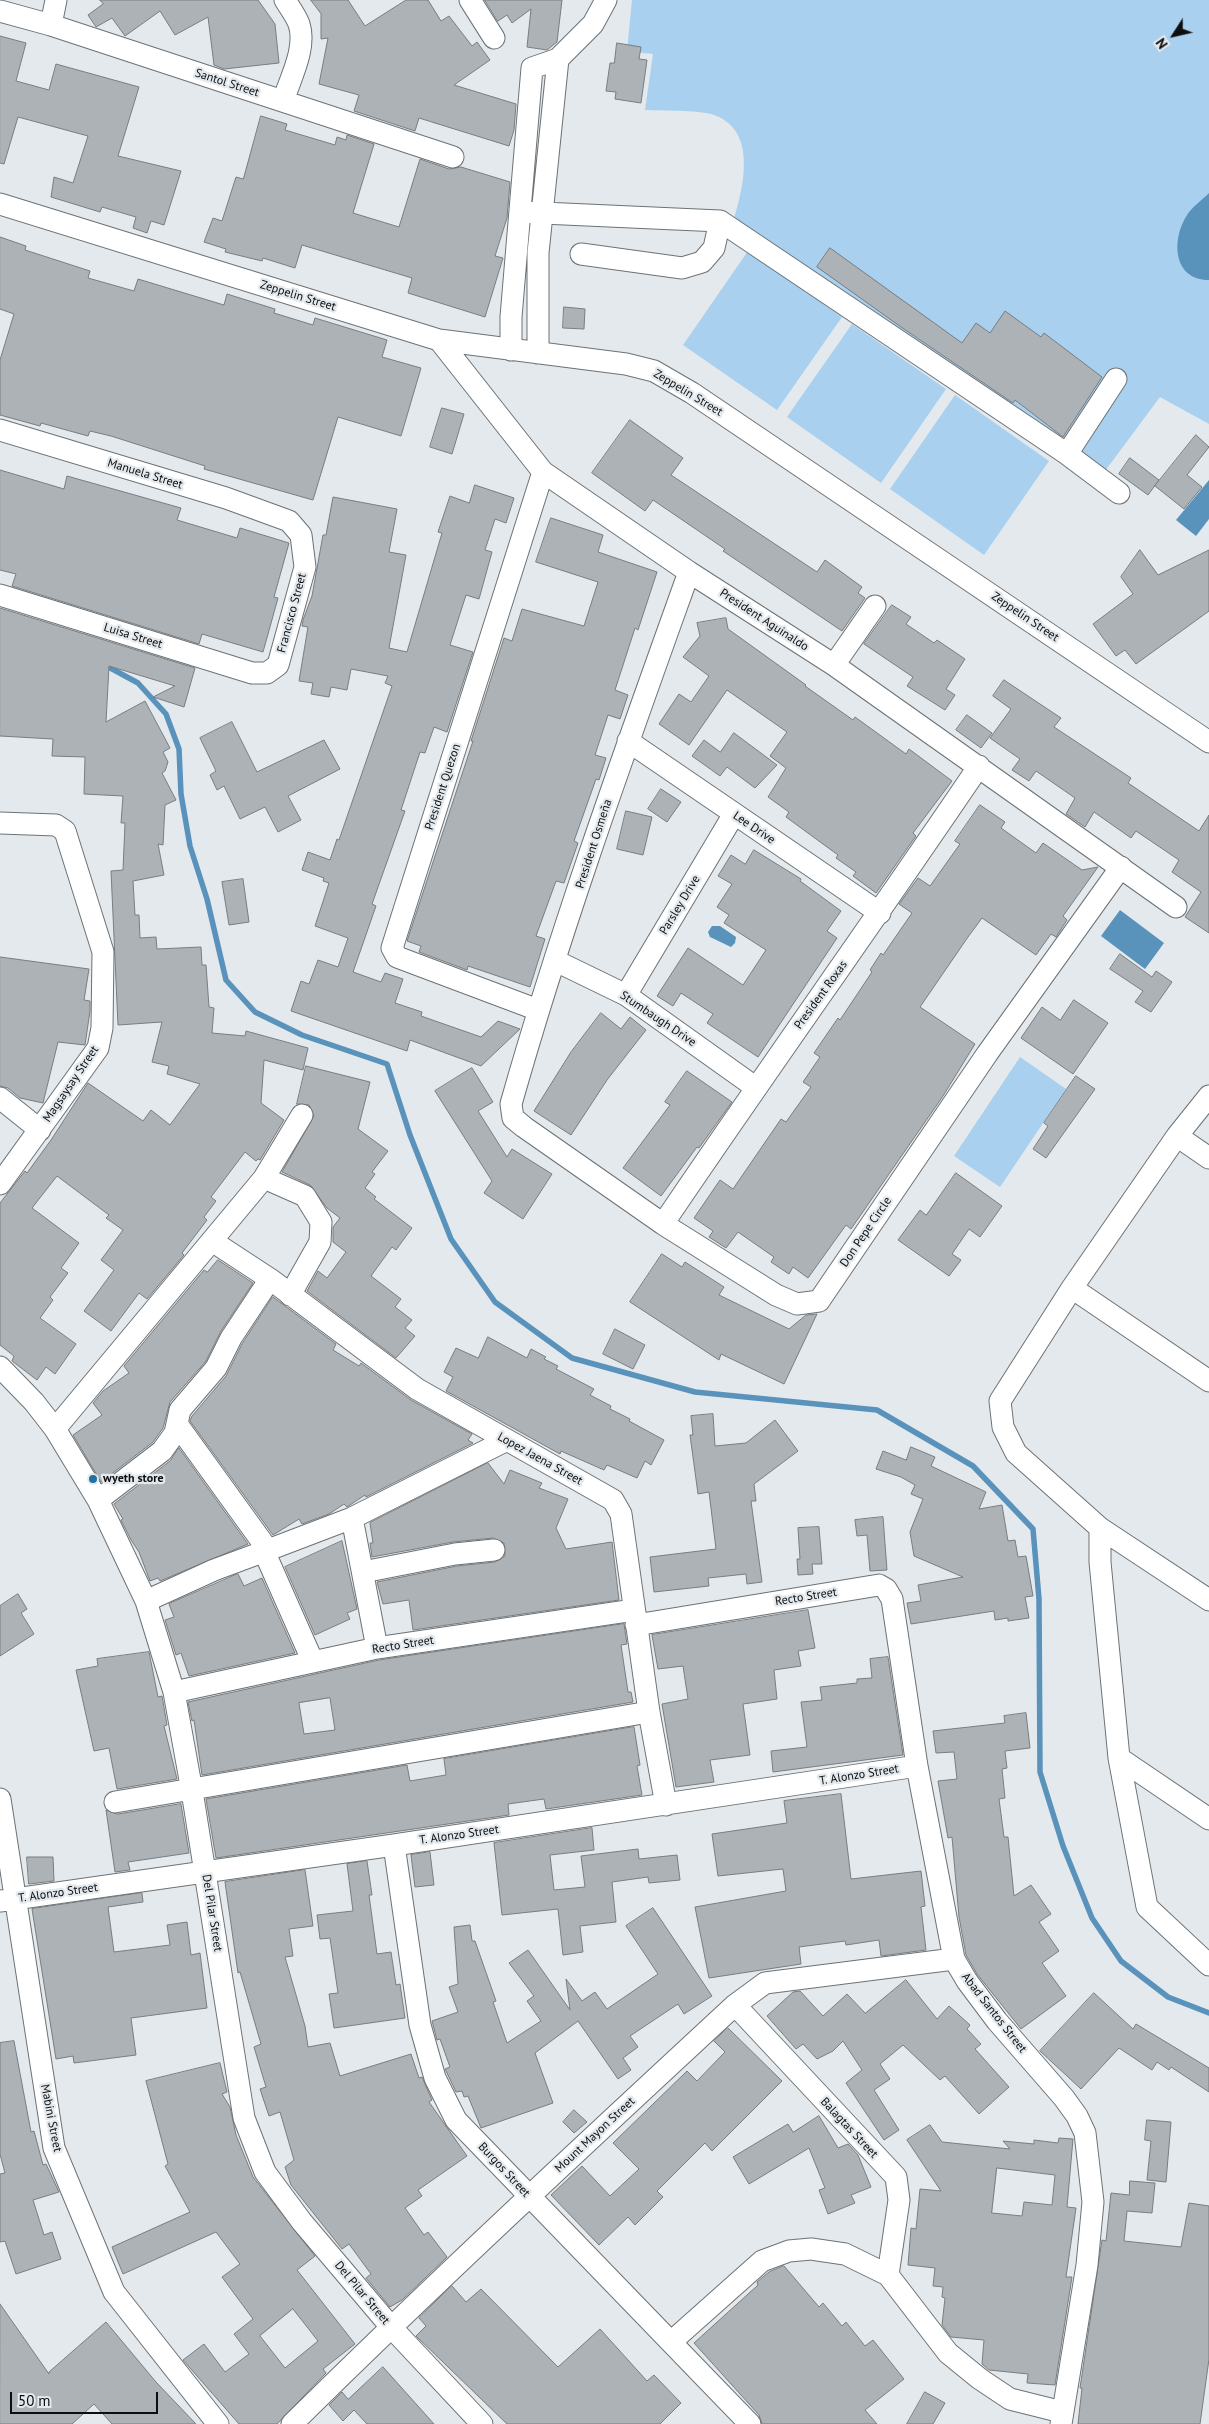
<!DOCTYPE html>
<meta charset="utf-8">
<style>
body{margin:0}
#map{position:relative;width:1209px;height:2424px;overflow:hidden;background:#e3e9ed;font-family:"PT Sans",sans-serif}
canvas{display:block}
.north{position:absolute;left:1149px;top:10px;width:50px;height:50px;-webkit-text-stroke:4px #e3e9ed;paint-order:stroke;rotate:235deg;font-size:14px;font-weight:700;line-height:20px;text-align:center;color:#0c0e0f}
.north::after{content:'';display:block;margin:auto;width:18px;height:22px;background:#0c0e0f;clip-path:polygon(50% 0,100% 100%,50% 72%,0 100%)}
.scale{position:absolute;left:10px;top:2392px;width:148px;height:22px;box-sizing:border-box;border:2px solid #0c0e0f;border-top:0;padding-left:6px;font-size:15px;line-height:18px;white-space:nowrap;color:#0c0e0f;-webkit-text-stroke:4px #e3e9ed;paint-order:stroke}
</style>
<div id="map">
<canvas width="1209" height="2424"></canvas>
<div class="north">N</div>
<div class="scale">50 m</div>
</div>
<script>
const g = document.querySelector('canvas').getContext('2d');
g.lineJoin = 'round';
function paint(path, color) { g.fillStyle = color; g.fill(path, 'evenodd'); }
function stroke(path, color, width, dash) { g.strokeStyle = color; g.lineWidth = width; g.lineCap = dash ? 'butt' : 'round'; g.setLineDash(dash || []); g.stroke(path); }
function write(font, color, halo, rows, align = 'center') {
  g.font = font + ' "PT Sans",sans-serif'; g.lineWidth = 4.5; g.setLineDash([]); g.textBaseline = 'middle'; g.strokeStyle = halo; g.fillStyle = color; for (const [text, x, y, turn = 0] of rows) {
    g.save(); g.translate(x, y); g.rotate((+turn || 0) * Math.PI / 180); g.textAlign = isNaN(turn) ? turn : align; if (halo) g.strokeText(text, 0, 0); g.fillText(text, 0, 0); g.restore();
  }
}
paint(new Path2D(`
 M632,0H1209V424L1160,397L1105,471L734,219C744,185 758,128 711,114C695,110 663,111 645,110L653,54L627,51Z
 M748,251L842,317L777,410L683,345Z
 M852,324L946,389L881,483L787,417Z
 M955,395L1049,461L984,555L890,489Z
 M1020,1057L1066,1089L1000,1187L954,1156Z`), '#a9d0ee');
paint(new Path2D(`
 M1209,193V280C1173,280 1171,240 1187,215C1192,207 1202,200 1209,193Z
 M1209,480V519L1196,536L1176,520Z
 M1120,910L1164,943L1145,969L1101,936Z
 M712,926H720L736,937L735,943L731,947L710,937L708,932Z`), '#5992ba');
stroke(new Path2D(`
 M103,664L138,683L166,714L179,749L181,794L190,846L207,899L226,980L255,1012L302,1035L387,1064L410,1135L451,1239L495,1302L572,1358L695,1392L877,1410L973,1466L1033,1529L1039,1599L1040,1772L1063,1846L1092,1918L1121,1961L1168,1997L1209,2013`), '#5992ba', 5.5);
const building = new Path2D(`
 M100,0H258L275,24L279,63L224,69L214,65L208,17L175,35L160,11L125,36L112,18L96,27L88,15L103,4Z
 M311,0H348L365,26L406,0H428L441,21L449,16L472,46L477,42L490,60L454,85L516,104L514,130L509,146L419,118L415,131L354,111L359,95L319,84L328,38L321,39V14Z
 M485,0H562L557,42L547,50L527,47L531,9L512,23L507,15L498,21Z
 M0,36L26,43L16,81L49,90L56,64L139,87L118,156L181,171L164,225L151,221L147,233L133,228L136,217L102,207L100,212L51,197L54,177L73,183L88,136L18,117L4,164L0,163Z
 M617,43L641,47L639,59L647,60L641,103L615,99L616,92L606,91L610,63H614Z
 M261,116L287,124L285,130L335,145L337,137L346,140L347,135L374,144L353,213L399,227L420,159L449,169L461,167L510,182L507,218L495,256L503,258L485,317L408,293L412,278L302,245L295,268L263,258L262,261L225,252L226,249L204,242L213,218L222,221L236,177L243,179Z
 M0,237L26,246L25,250L90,271L88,278L134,291L138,279L224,305L227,294L275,309L274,313L313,325L315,318L387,340L382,357L421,368L401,436L338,417L313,500L204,469L205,466L111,436L90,431L88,436L41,423L40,426L0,415V360L14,314L0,309Z
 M830,248L962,343L976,323L990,333L1005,311L1041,337L1044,333L1102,377L1063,437L1015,400L1013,403L901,327L817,267Z
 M564,307L585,309L584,329L563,328Z
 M442,408L464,414L452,454L430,447Z
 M630,420L683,458L671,475L817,572L825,560L862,587L858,593L865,598L842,631L723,551L725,549L653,500L645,511L592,473Z
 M1196,435L1209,447L1187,475L1202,487L1184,509L1155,486Z
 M1130,458L1159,480L1148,495L1119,474Z
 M0,470L64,489L67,476L181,508L177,520L237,538L240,528L289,543L274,597L278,598L263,652L202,634L199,644L12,586L16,574L0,570Z
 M475,485L514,498L506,523L495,519L485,550L492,552L479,599L466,595L450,645L473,652L447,732L434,727L425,753L420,752L401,810L405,811L372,904L376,906L353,972L381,982L385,973L403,979L395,1003L422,1012L421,1016L481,1037L498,1021L520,1029L481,1066L410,1040L407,1051L291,1011L301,981L309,984L318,960L338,967L348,938L315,926L329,883L323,881L324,878L302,870L308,852L330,860L337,839L339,840L392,686L385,683L388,676L351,669L347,690L331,687L329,697L311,694L313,683L299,681L308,627L302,626L303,620L312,596L323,535H326L333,497L397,509L389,552L406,555L389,648L407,652L442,533L438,532L450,496L469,503Z
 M551,518L603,535L598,552L657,572L638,630L635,628L615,690L628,695L620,719L608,715L595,755L606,758L599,780L596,779L574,841L578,843L564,883L556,881L536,936L545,939L530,987L468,966L467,970L419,952L421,946L407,941L473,741H471L504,638L512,641L522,609L584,626L598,582L536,562Z
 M1140,550L1158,575L1209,550V611L1136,664L1125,650L1116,656L1093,624L1133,594L1121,577Z
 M892,605L911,617L906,624L934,643L937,640L965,659L946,689L955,695L945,710L907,686L913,677L864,644Z
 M0,608L195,668L184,707L153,697L175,686L109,666L106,722L145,701L170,748L163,752L168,762L165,771L162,773L176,800L165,805L163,845L158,844L164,875L133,881L135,915H139L140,938L156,937L157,949L201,947L202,965H206L209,1007L214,1008L212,1033L245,1036L246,1031L308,1048L303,1070L264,1060L261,1103L284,1120L260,1160L258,1159L256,1161L245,1152L211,1197L216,1201L204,1217L207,1220L182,1253L184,1255L147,1299L139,1293L111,1331L84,1311L114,1270L101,1260L123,1230L106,1218L109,1215L57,1176L32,1208L79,1243L61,1268L68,1273L50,1297L53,1300L40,1318L76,1344L55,1374L46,1367L37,1380L12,1361L14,1356L0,1345V1203L25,1171L27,1173L51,1140L88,1083L143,1121L151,1110L170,1125L200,1084L167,1074L169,1066L152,1062L162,1022L118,1025L111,871L123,870L125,823H121L123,796L84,794L85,757L52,756L53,739L0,736Z
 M726,618L728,629L806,685L805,686L853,720L855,717L906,754L909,749L952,781L913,833L916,836L876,893L853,876L856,872L836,858L838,855L786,817L789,812L768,797L786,768L770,756L787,732L727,690L689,745L659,724L679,694L691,702L709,676L683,657L700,636L697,623Z
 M1004,680L1061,718L1054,727L1131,778L1128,783L1199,831L1209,815V933L1185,917L1201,892L1172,872L1179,860L1136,831L1131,838L1094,812L1085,827L1066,814L1075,798L1036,771L1029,781L1012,770L1020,759L990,738L1011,709L993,696Z
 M967,715L992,733L981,748L956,730Z
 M232,722L257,772L324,740L340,769L288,796L301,820L278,832L265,807L240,819L224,786L217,790L210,775L216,771L200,738Z
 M734,733L777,765L755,788L727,767L720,776L692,756L704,740L720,752Z
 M661,789L681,802L667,822L648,809Z
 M980,805L1005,822L1001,828L1036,853L1043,843L1082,870L1098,867L1063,916L1067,920L1056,937L1051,934L1036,955L982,918L968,937L920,1007L975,1044L943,1096L851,1229L846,1225L808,1278L793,1267L789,1274L771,1262L774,1257L738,1232L726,1248L709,1237L713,1231L694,1218L720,1180L733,1189L781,1119L786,1122L811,1087L803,1082L820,1057L814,1053L838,1018L840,1020L872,972L870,970L881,953L883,955L912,913L899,904L918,878L930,886L960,844L955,841Z
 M626,811L652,817L643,855L617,849Z
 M754,850L801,879L800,881L841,911L827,931L837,938L758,1057L707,1023L713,1014L681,993L673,1006L657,996L688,948L743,985L766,950L724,923L729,915L717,907L732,884L718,876L731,855L745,864Z
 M243,879L249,922L229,925L222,882Z
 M1120,954L1152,977L1156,971L1172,982L1151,1012L1135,1002L1143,991L1110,969Z
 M0,957L89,969L84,1000L90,1001V1011L85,1045L58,1042L43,1103L20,1098L8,1088L0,1086Z
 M1074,1000L1108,1023L1073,1074L1021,1038L1042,1007L1060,1020Z
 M601,1013L621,1029L630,1017L646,1030L607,1080L571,1135L534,1111L571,1052Z
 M306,1066L370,1082L358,1129L388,1151L372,1172L375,1174L365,1188L376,1197L374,1199L412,1228L396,1250L392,1247L371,1276L401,1299L395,1307L412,1320L405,1328L415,1336L396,1358L307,1291L318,1271L327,1278L346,1252L333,1242V1227L340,1218L327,1208L310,1185L282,1172L314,1116L309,1105L297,1104Z
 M472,1068L493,1102L478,1111L507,1157L512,1149L552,1174L523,1219L484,1193L492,1181L435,1091Z
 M687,1071L732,1102L699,1148L697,1147L661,1196L623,1168L670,1105L665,1102Z
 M1076,1076L1095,1089L1046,1158L1033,1149L1048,1126L1044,1123Z
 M956,1173L1002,1206L980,1237L969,1229L952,1254L961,1260L949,1276L898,1240L920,1210L926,1215Z
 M662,1254L682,1267L685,1262L724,1287L719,1295L789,1329L806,1315L817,1314L784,1384L721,1354L719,1360L630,1302Z
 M218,1260L253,1283L221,1331L206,1361L170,1402L163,1428L153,1442L101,1482L73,1435L102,1415L93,1403L103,1391L129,1373L124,1366L204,1270L207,1272Z
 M273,1297L336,1344L333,1350L359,1366L361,1363L411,1400L472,1434L468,1440L473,1443L366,1497L365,1495L347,1507L344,1504L329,1514L302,1524L299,1519L273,1535L190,1421L192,1416L226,1376L242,1344Z
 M615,1329L645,1345L633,1369L603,1354Z
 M488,1337L527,1358L531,1349L546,1357L544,1359L558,1366L556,1369L594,1389L590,1395L611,1406L610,1409L630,1419L629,1421L664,1440L651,1465L645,1461L637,1478L607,1465L604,1470L561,1451L560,1454L446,1391L453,1377L444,1372L456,1348L478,1358Z
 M713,1414L715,1446L746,1443L775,1420L798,1451L754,1484L756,1501H751L762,1582L747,1584L746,1574L708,1578L709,1586L654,1592L650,1557L716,1549L709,1492L698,1494L690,1435H693L691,1416Z
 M911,1447L935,1457L931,1466L986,1492L979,1509L1002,1505L1008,1541L1015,1540L1018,1557L1026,1556L1033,1596L1025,1597L1029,1618L1008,1621V1618L995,1620L994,1611L911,1624L907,1603L921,1601L918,1585L963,1577L914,1556L910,1532L923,1499L911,1494L915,1485L901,1477L876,1469L883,1451L906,1460Z
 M179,1448L248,1544L160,1581L158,1578L150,1581L139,1552L131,1540L121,1520L123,1519L114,1504L170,1461Z
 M488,1463L504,1484L510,1470L542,1483L539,1488L568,1499L556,1528L566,1549L612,1542L619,1600L413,1630L409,1600L383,1604L377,1582L457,1566L495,1562L505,1556L504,1543L493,1538L453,1542L372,1557L370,1543H373L370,1523Z
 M883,1517L887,1570L870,1571L867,1535L857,1536L855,1520Z
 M819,1527L822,1564H812L813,1574L798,1575L797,1559H800L798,1528Z
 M342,1541L357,1609L347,1613L350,1619L315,1635L285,1567Z
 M238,1574L244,1586L262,1578L295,1653L189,1676L181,1653L176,1655L165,1620L174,1617L169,1604Z
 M18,1594L27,1609L21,1613L34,1634L0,1656V1606Z
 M808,1610L815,1648L798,1651L801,1666L774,1670L777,1699L743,1704L750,1755L710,1760L714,1782L676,1787L662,1704L688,1699L683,1666L658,1669L652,1635Z
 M624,1624L627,1644L621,1645L628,1692H631L633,1702L202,1775L194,1720L192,1721L188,1702L379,1660ZM330,1698L335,1730L304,1734L299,1703Z
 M149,1652L158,1697L162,1696L167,1725L164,1726L177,1779L117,1789L109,1748L94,1751L76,1670L98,1666L97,1659Z
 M888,1657L903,1755L773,1772L771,1751L807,1747L801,1702L822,1700L820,1687L857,1683V1679L872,1678L870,1659Z
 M1026,1713L1030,1748L1005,1751L1007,1768L1002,1769L1005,1798L999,1799L1004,1837H1008L1014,1896L1031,1885L1051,1914L1039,1922L1059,1951L1042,1963L1066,1996L1021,2029L977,1974L966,1955L959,1917L952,1837L948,1838L938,1781L957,1779L954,1752L936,1753L933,1731L1005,1723L1004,1716Z
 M634,1727L640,1765L637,1766L642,1795L546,1809L544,1799L508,1804L509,1815L216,1858L206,1799L407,1765L410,1781L446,1775L444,1759Z
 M841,1794L851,1879L921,1871L925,1906L921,1907L926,1950L881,1956L879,1940L846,1945L845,1941L799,1947L801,1964L709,1978L695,1907L786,1891L783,1869L718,1876L712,1834L787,1823L784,1801Z
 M181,1804L189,1853L128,1862L130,1870L115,1872L106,1810L117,1814Z
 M592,1828L594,1850L550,1855L554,1890L585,1887L581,1856L638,1849L639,1859L677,1855L680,1880L649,1883L648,1877L612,1882L616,1922L580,1926L583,1952L563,1955L558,1909L502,1915L494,1843Z
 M430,1852L434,1885L415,1887L411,1855Z
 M27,1857H53L54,1881L29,1884Z
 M367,1861L372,1895H369L377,1954L391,1952L396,1985L400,1984L405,2018L334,2028L329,1994L338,1993L330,1938L320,1939L317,1915L353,1911L347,1864Z
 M305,1870L313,1926L289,1929L293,1956L285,1957L305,2026L308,2047L330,2043L340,2076L411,2054L419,2078L422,2077L432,2100L429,2102L467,2156L418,2190L422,2196L405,2208L424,2235L428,2232L447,2257L402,2300L390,2307L366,2278L371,2274L349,2244L342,2249L291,2185L285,2167L294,2160L280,2112L269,2116L260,2089L266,2087L254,2047L261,2044L240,1972L238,1973L225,1882Z
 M142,1893L143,1902L108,1907L114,1952L170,1945L167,1925L187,1922L191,1955L200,1953L207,2008L131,2018L136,2055L74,2063L73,2056L56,2059L32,1909Z
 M653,1908L712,1996L684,2014L678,2004L630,2036L638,2047L623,2058L631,2070L618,2079L578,2021L535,2053L553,2103L481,2128L468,2096L464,2097L462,2091L456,2092L447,2073L445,2069L450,2067L440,2039L437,2040L432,2021L458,2012L449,1987L458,1984L454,1927L470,1925L472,1941H475L496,2001L493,2002L507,2043L541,2021L527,2001L534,1996L509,1963L528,1950L570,2010L566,1979L582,2001L595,1992L607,2009L658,1974L626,1926Z
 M906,1980L937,2019L949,2006L970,2025L967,2029L981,2044L975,2049L1009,2087L979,2114L945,2076L940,2080L903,2045L880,2064L890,2079L874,2090L899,2130L884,2140L846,2083L862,2070L843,2041L833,2051L817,2059L803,2044L796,2049L767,2016L793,1992L800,1991L823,2016L847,1994L865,2013Z
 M1094,1993L1133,2029L1136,2024L1209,2068V2092L1171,2067L1169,2070L1157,2062L1152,2070L1119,2048L1081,2089L1040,2051Z
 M728,2028L782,2081L712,2151L705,2143L657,2191L663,2197L635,2225L628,2217L599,2245L551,2195L582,2166L610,2196L639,2169L613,2143L687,2071L697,2081L725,2052L714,2041Z
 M14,2041L31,2132L34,2131L43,2165L46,2164L59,2192L33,2200L44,2235L52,2232L61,2259L16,2274L5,2241L0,2242V2174L5,2173L0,2154V2043Z
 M220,2063L227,2092L222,2094L230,2107L236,2135L253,2177L315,2256L297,2270L355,2344L323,2369L326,2373L277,2424H239L183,2360L204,2344L225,2372L249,2354L234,2334L253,2319L222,2277L240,2264L216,2232L123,2274L112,2247L190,2212L165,2166L168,2164L146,2081ZM293,2309L318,2341L285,2368L260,2336Z
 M574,2110L587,2122L574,2133L563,2122Z
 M819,2116L838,2148L848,2144L858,2155L871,2187L851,2195L855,2203L828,2214L819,2190L825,2188L809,2148L749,2184L733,2157L788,2124L793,2132Z
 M1147,2120L1171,2122L1166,2182L1147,2180L1151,2141L1145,2140Z
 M930,2125L942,2142L1010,2149L1003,2141L1034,2144V2140L1058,2143L1059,2138L1073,2139L1067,2207L1076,2208L1066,2277H1072L1055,2385L1027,2383L1028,2374L989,2370L982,2364L984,2340L951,2337L942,2325L945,2298L942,2297L943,2287L933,2286L935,2268L908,2265L911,2228L916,2229L920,2189L941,2191L907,2140ZM997,2168L1055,2175L1052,2205L1024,2202L1022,2216L992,2213Z
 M1130,2181L1155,2183L1152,2213L1127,2211L1124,2241L1181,2247L1189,2203L1209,2206V2359L1200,2424H1078L1082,2388H1080L1102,2240L1106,2241L1111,2193L1129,2195Z
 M784,2266L819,2307L823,2303L842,2326L846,2322L865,2346L873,2340L904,2379L865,2410L877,2424H762L759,2415L694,2343L758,2285L757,2282L769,2272Z
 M452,2286L466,2302L481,2289L558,2367L600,2329L647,2381L654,2375L681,2403L660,2424H507L416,2336L426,2326L419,2318Z
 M0,2304L49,2374V2372L106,2322L156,2382L196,2424H112L94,2404L72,2424H0Z
 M383,2367L434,2424H367L354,2410L343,2421L329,2405L342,2392L348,2399Z
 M925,2392L945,2403L933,2424H907Z`);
paint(building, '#acb2b6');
stroke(building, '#787d81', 1);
const minor = new Path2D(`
 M470,0L494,38
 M0,11L51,25L453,157
 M51,25L56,0
 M283,101C290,79 307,48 299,24C296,16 290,8 285,0
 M0,204L439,340L626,364L654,371L692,393L1209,742
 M520,212L720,221L1067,454L1119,493
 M581,254L682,268L702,262L714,248L720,221
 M439,340L543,472L689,572L834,665L1176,907
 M511,350V317L532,68L558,59L593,24L606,0
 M538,353V253L558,59
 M0,430L226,498L289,521L301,535L305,567L278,665L267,673H252L0,595
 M1067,454L1116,379
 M689,572C626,748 562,924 511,1104L513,1118L524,1127L663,1224L776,1295L797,1304L819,1301L987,1054L1121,867
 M834,665L875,606
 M628,741L880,913
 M0,823L56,825L65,831L103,952L102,1028L98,1048L0,1184
 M556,961L626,995L755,1087
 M626,995L734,814
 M538,1010L397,957L392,948L543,472
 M1209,1096L1177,1136L1072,1288L1000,1401L1003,1427L1016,1453L1100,1528L1209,1600
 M0,1098L40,1130
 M1177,1136L1209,1158
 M264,1178L305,1196L321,1222L320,1242L290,1295
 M663,1224C767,1070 875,920 979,766
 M212,1241L270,1279L417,1389L613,1500L621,1514L649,1712L666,1805
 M1072,1288L1209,1381
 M0,1367L34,1402L55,1429L98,1500L146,1601L174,1692L192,1791L244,2118L265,2172L302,2222L391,2327L482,2424
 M177,1424L268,1550L352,1518L507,1440
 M55,1429L264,1178L302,1115
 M98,1500L162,1451L175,1433L180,1410L216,1368L231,1338L270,1279
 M352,1518L377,1648
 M1100,1528V1562L1119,1758L1147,1907L1209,1965
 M264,1551L313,1662
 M363,1572L455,1554L494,1550
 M146,1601L214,1570L268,1550
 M636,1625L879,1585L886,1589L892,1599L917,1766L954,1959L967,1981L997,2021L1064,2098L1077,2116L1085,2133L1093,2202L1087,2265L1061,2424
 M174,1692L377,1648L634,1610
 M1119,1758L1209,1819
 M0,1799L54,2148L114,2292L218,2424
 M115,1802L649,1712
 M394,1845L420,2025L435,2078L456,2120L750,2424
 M0,1901L394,1845L917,1766
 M735,2005L896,2177L899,2200L888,2275
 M671,2342L762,2261L789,2251L811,2249L845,2254L888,2275L948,2353L980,2379L1010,2399L1062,2412
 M292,2424C437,2281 586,2143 735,2005L765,1983L954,1959`);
stroke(minor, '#6c7275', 23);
stroke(minor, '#fff', 21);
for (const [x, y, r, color] of [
 [93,1479,5,"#2172a3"]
]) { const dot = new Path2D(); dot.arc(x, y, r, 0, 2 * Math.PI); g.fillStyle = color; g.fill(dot); stroke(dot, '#e3e9ed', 2); }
write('12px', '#0c0e0f', '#e3e9ed', [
 ["Santol Street",227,83,18],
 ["Zeppelin Street",298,296,17],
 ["Zeppelin Street",688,393,31],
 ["Manuela Street",145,474,17],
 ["Francisco Street",292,613,-75],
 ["Zeppelin Street",1025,617,34],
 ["President Aguinaldo",764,620,33],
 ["Luisa Street",133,636,17],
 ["President Quezon",443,787,-72],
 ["Lee Drive",754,828,34],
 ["President Osmeña",594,844,-72],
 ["Parsley Drive",680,905,-59],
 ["President Roxas",821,995,-54],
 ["Stumbaugh Drive",658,1019,34],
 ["Magsaysay Street",71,1084,-56],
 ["Don Pepe Circle",866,1232,-56],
 ["Lopez Jaena Street",540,1459,29],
 ["Recto Street",806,1597,-9],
 ["Recto Street",403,1645,-9],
 ["T. Alonzo Street",859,1775,-9],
 ["T. Alonzo Street",459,1835,-8],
 ["T. Alonzo Street",58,1893,-8],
 ["Del Pilar Street",212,1913,81],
 ["Abad Santos Street",994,2013,52],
 ["Mabini Street",51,2118,79],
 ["Balagtas Street",849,2128,47],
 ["Mount Mayon Street",595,2135,-43],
 ["Burgos Street",504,2170,47],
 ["Del Pilar Street",362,2293,50]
]);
write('bold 12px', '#0c0e0f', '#e3e9ed', [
 ["wyeth store",103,1479]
], 'left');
</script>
